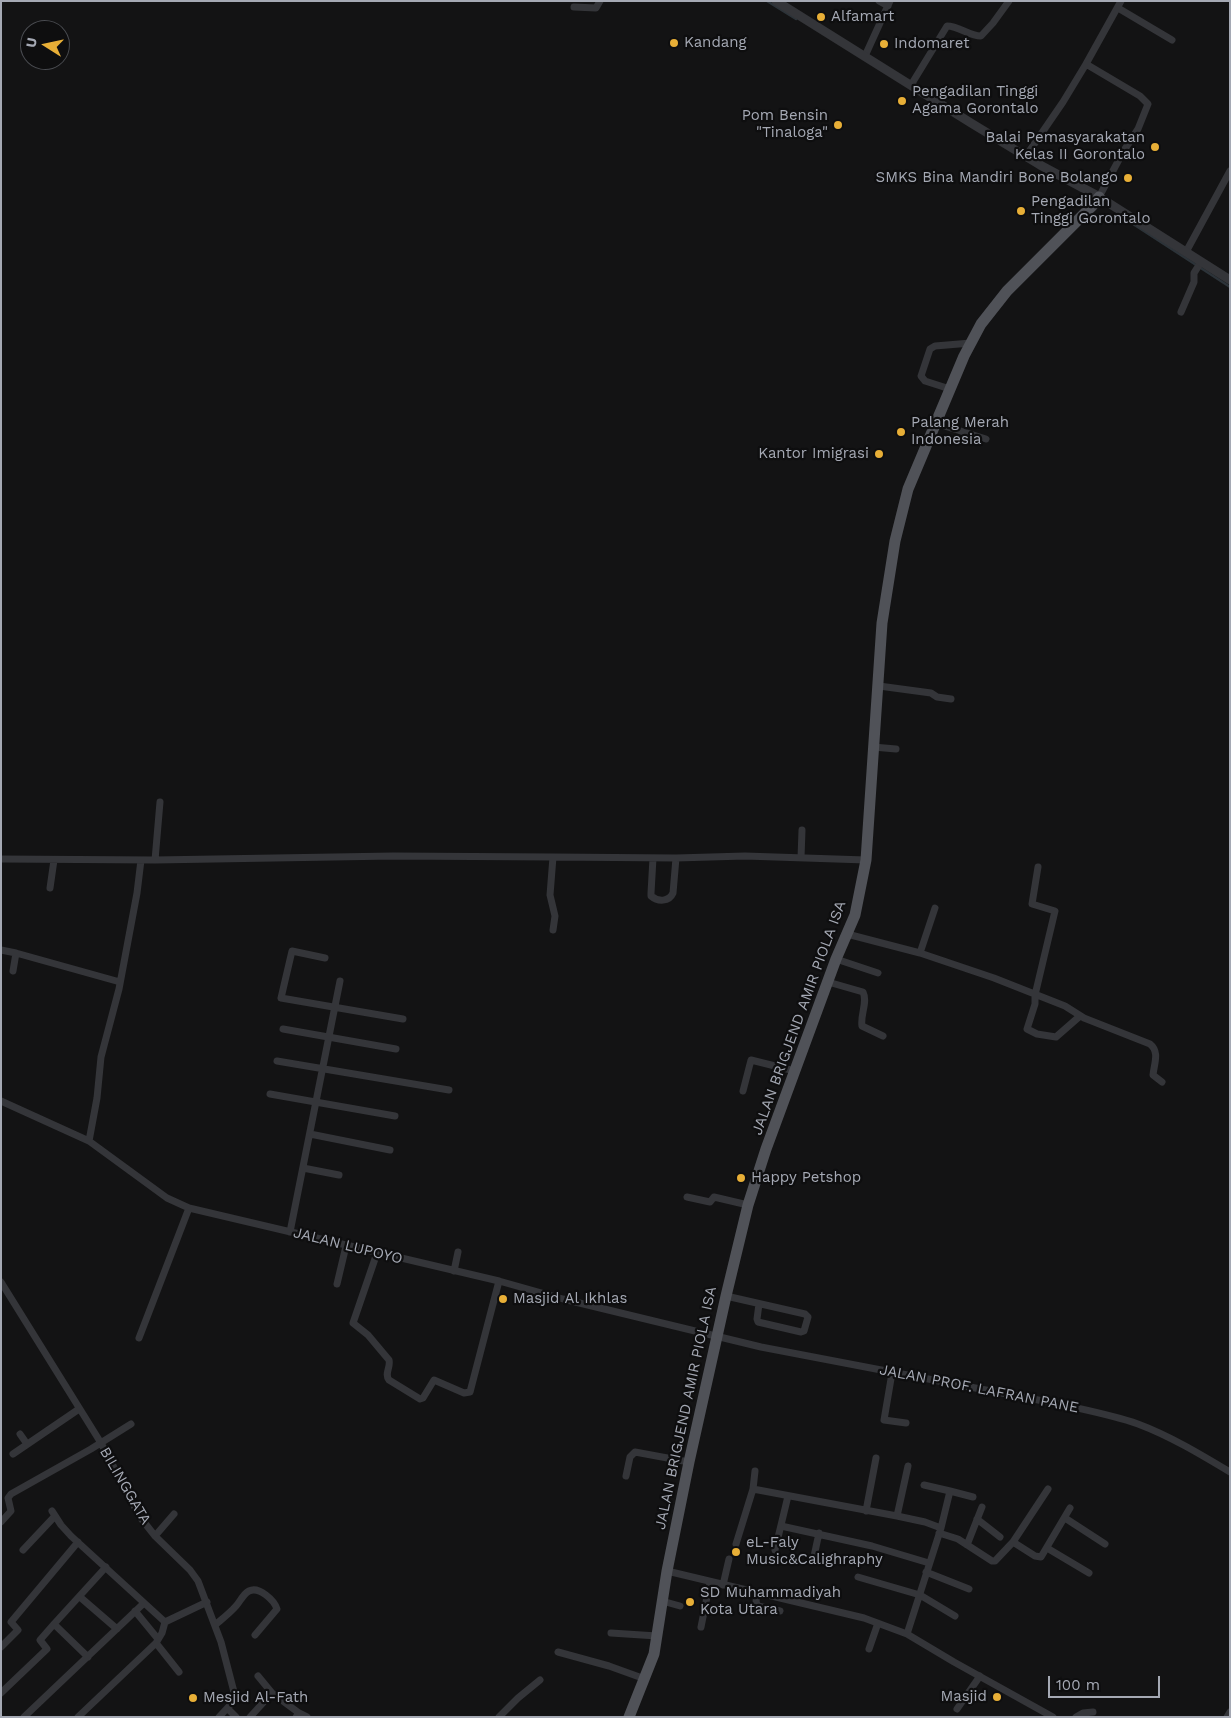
<!DOCTYPE html>
<style>
body{margin:0}
#map{position:relative;width:1231px;height:1718px;overflow:hidden;background:#131314;font-family:"Work Sans",sans-serif}
canvas{display:block}
.frame{position:absolute;inset:0;border:2px solid #a5a9b4;pointer-events:none}
.north{position:absolute;left:20px;top:20px;width:50px;height:50px;box-sizing:border-box;background:#0e0e0f;border:1px solid #4a4c51;border-radius:50%;rotate:280deg;font-size:14px;font-weight:700;line-height:20px;text-align:center;color:#a5a9b4}
.north::after{content:'';display:block;margin:auto;width:18px;height:22px;background:#e8af37;clip-path:polygon(50% 0,100% 100%,50% 72%,0 100%)}
.scale{position:absolute;left:1048px;top:1676px;width:112px;height:22px;box-sizing:border-box;border:2px solid #a5a9b4;border-top:0;padding-left:6px;font-size:15px;line-height:18px;white-space:nowrap;color:#a5a9b4;-webkit-text-stroke:4px #0e0e0f;paint-order:stroke}
</style>
<div id="map">
<canvas width="1231" height="1718"></canvas>
<div class="frame"></div>
<div class="north">U</div>
<div class="scale">100 m</div>
</div>
<script>
const g = document.querySelector('canvas').getContext('2d');
g.lineJoin = 'round';
function stroke(path, color, width, dash) { g.strokeStyle = color; g.lineWidth = width; g.lineCap = dash ? 'butt' : 'round'; g.setLineDash(dash || []); g.stroke(path); }
function write(font, color, halo, rows, align = 'center') {
  g.font = font + ' "Work Sans",sans-serif'; g.lineWidth = 4.5; g.setLineDash([]); g.textBaseline = 'middle'; g.strokeStyle = halo; g.fillStyle = color; for (const [text, x, y, turn = 0] of rows) {
    g.save(); g.translate(x, y); g.rotate((+turn || 0) * Math.PI / 180); g.textAlign = isNaN(turn) ? turn : align; if (halo) g.strokeText(text, 0, 0); g.fillText(text, 0, 0); g.restore();
  }
}
stroke(new Path2D(`
 M767,1L796,19
 M1130,222L1230,287`), '#2c3339', 2.5);
stroke(new Path2D(`
 M879,1L888,6
 M574,7L596,8L600,1
 M1118,8L1172,40
 M865,56L890,1
 M1086,64L1121,1
 M911,85L947,26C959,26 969,36 981,36L993,23L1009,1
 M1026,156L1063,102L1086,64L1140,96L1148,104L1138,129L1123,152L1099,197
 M1186,252L1230,171
 M1181,312L1194,282V273L1201,262
 M950,389L925,381L921,376L930,349L935,346L971,343
 M935,423L986,439
 M879,686L931,693L937,697L951,699
 M873,747L896,749
 M653,858L651,893V896C658,902 669,902 673,893L676,858
 M801,858L802,830
 M1,859L155,860L393,856L553,857
 M155,860L160,802
 M1038,867L1032,904L1055,911L1035,995V1004L1027,1029L1037,1034L1056,1037L1080,1016
 M50,888L54,860
 M553,930L555,916L550,895L553,857L676,858L745,856L866,860
 M847,934L920,953L994,978L1065,1006L1084,1018L1150,1044C1160,1052 1154,1064 1153,1075L1162,1082
 M1,950L16,953L120,982
 M920,953L935,908
 M325,958L292,951L281,998L403,1019
 M836,959L878,973
 M13,971L16,953
 M828,982L863,992C868,1002 860,1015 862,1026L883,1036
 M283,1029L396,1049
 M277,1061L449,1090
 M743,1091L751,1060L795,1071
 M270,1094L395,1116
 M1,1101L89,1141L167,1198L189,1208L499,1281L563,1299L761,1347L1059,1404C1085,1410 1112,1415 1138,1424C1170,1436 1200,1454 1230,1472
 M310,1134L390,1150
 M89,1141L97,1098L101,1057L119,989L137,893L141,860
 M303,1168L339,1175
 M687,1197L710,1202L714,1197L748,1205
 M290,1232L340,981
 M377,1253L353,1323L368,1335L389,1360C391,1367 384,1374 389,1380L420,1399L423,1398L434,1380L464,1393L470,1392L499,1281
 M454,1271L458,1252
 M1,1282L101,1443L140,1517L155,1536L190,1570L198,1581L221,1642L234,1692L231,1704L219,1717
 M337,1284L346,1246
 M726,1296L805,1314L808,1317L804,1331L801,1332L758,1322L757,1319L759,1304
 M139,1338L189,1208
 M892,1373L884,1420L906,1423
 M20,1434L27,1444
 M13,1454L79,1409
 M626,1476L630,1457L635,1452L689,1462
 M924,1485L950,1491
 M753,1489L755,1471
 M52,1511L61,1525L71,1536L165,1622L207,1602
 M866,1511L876,1458
 M897,1516L908,1466
 M1065,1518L1105,1544
 M977,1519L1000,1537
 M1,1522L11,1511L8,1498L11,1494L91,1449L131,1424
 M781,1526L872,1546L929,1563
 M941,1528L950,1491L973,1497
 M939,1533L958,1539L992,1561H995L1013,1542L1048,1489
 M155,1536L174,1514
 M1013,1542L1035,1556L1041,1557L1070,1508
 M736,1544L753,1489L897,1516L925,1522L941,1528L907,1634
 M967,1545L982,1507
 M1047,1548L1089,1573
 M23,1550L55,1516
 M775,1550L788,1496
 M813,1561L819,1533
 M667,1571L864,1618L907,1634L954,1662L1053,1717
 M926,1572L969,1589
 M858,1577L920,1595L955,1616
 M723,1585L729,1559
 M757,1593L756,1602L758,1606L780,1611
 M80,1597L117,1629
 M662,1601L680,1606
 M135,1611L158,1639
 M215,1625C222,1619 230,1613 236,1606C240,1602 243,1594 249,1591C259,1586 274,1600 277,1609L255,1635
 M701,1627L710,1582
 M611,1633L657,1636
 M156,1643L179,1672
 M1,1647L18,1630L11,1622L78,1542
 M869,1649L878,1623
 M558,1652L609,1666L645,1679
 M88,1657L54,1624L106,1567
 M1,1693L47,1649L40,1640L54,1624
 M272,1693L299,1713L296,1717
 M228,1709L236,1717
 M957,1709L980,1676
 M299,1713L307,1717
 M24,1717L144,1603
 M78,1717L156,1643L162,1633L165,1622
 M250,1717L272,1693L258,1676
 M499,1717L518,1698L540,1680
 M1076,1717L1083,1713L1093,1712
 M1227,1717L1230,1712`), '#343539', 7);
stroke(new Path2D(`
 M776,1L971,123L1040,165L1096,195L1230,280`), '#343539', 9);
stroke(new Path2D(`
 M629,1717L654,1654L667,1571L689,1462L726,1296L748,1205L766,1149L836,959L855,915L866,860L882,623L895,541L908,489L964,356L981,324L1007,291L1093,205L1099,197`), '#505258', 11);
for (const [x, y, r, color] of [
 [821,17,5,"#e8af37"],
 [674,43,5,"#e8af37"],
 [884,44,5,"#e8af37"],
 [902,101,5,"#e8af37"],
 [838,125,5,"#e8af37"],
 [1155,147,5,"#e8af37"],
 [1128,178,5,"#e8af37"],
 [1021,211,5,"#e8af37"],
 [901,432,5,"#e8af37"],
 [879,454,5,"#e8af37"],
 [741,1178,5,"#e8af37"],
 [503,1299,5,"#e8af37"],
 [736,1552,5,"#e8af37"],
 [690,1602,5,"#e8af37"],
 [997,1697,5,"#e8af37"],
 [193,1698,5,"#e8af37"]
]) { const dot = new Path2D(); dot.arc(x, y, r, 0, 2 * Math.PI); g.fillStyle = color; g.fill(dot); stroke(dot, '#0e0e0f', 2); }
write('15px', '#a5a9b4', '#0e0e0f', [
 ["Alfamart",831,17],
 ["Kandang",684,43],
 ["Indomaret",894,44],
 ["Pengadilan Tinggi",912,92],
 ["Agama Gorontalo",912,109],
 ["Pom Bensin",828,116,"right"],
 ["\"Tinaloga\"",828,133,"right"],
 ["Balai Pemasyarakatan",1145,138,"right"],
 ["Kelas II Gorontalo",1145,155,"right"],
 ["SMKS Bina Mandiri Bone Bolango",1118,178,"right"],
 ["Pengadilan",1031,202],
 ["Tinggi Gorontalo",1031,219],
 ["Palang Merah",911,423],
 ["Indonesia",911,440],
 ["Kantor Imigrasi",869,454,"right"],
 ["Happy Petshop",751,1178],
 ["Masjid Al Ikhlas",513,1299],
 ["eL-Faly",746,1543],
 ["Music&Calighraphy",746,1560],
 ["SD Muhammadiyah",700,1593],
 ["Kota Utara",700,1610],
 ["Masjid",987,1697,"right"],
 ["Mesjid Al-Fath",203,1698]
], 'left');
write('15px', '#a5a9b4', '#0e0e0f', [
 ["JALAN BRIGJEND AMIR PIOLA ISA",799,1018,-70],
 ["JALAN LUPOYO",348,1246,14],
 ["JALAN PROF. LAFRAN PANE",979,1389,11],
 ["JALAN BRIGJEND AMIR PIOLA ISA",686,1408,-78],
 ["BILINGGATA",125,1486,60]
]);
</script>
